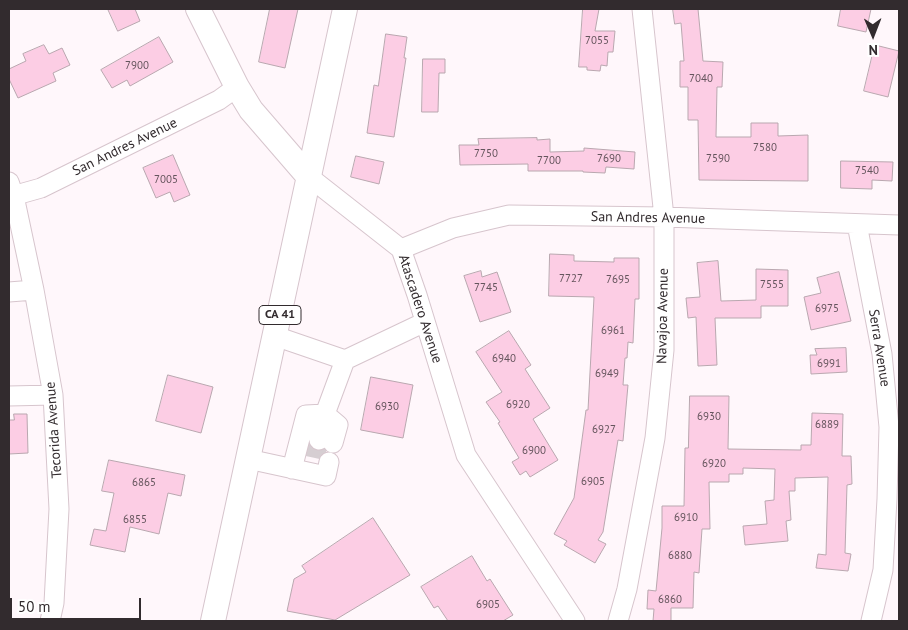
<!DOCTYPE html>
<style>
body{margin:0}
#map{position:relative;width:908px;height:630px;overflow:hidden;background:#fff7fb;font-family:"PT Sans",sans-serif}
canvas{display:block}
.frame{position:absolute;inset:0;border:10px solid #322b2e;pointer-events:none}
.north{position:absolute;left:848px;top:10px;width:50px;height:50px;-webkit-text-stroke:4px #fff;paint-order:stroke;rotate:179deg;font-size:14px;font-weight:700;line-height:20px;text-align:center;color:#322b2e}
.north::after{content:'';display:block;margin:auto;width:18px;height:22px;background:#322b2e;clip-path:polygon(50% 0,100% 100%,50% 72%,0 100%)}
.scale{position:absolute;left:10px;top:598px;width:131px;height:22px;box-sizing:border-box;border:2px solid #322b2e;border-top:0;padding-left:6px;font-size:15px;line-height:18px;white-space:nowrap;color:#322b2e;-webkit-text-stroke:4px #fff;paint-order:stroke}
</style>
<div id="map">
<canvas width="908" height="630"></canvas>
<div class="frame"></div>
<div class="north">N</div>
<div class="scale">50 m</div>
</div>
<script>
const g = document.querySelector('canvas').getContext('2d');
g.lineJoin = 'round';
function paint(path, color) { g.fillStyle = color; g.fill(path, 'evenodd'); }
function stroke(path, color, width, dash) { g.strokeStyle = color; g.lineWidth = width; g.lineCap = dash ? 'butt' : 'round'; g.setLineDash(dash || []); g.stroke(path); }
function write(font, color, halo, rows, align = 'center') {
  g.font = font + ' "PT Sans",sans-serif'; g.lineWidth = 4; g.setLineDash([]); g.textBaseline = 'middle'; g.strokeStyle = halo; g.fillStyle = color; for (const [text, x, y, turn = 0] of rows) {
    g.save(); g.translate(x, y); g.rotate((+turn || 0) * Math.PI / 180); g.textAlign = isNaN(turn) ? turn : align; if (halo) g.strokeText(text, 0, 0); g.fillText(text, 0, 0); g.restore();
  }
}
const building = new Path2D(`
 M108,9H135L140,21L118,31Z
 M270,9H298L285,68L259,62Z
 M583,9H599L595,31H615L613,52H608L607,66L601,65L600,71L587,70V67H579Z
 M673,9H698L703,61L723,62L722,87H717L716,137H751V123H778V136L808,135V181L699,180L698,120H688V87H680V61H684L681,23L675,24Z
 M841,9H871L866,32L838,26Z
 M386,34L407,37L404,58H406L394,137L367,133L374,85L378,86Z
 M159,37L173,62L130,86L127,80L112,88L101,70Z
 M44,45L49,54L62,48L70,65L53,73L56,81L18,98L9,79V69L26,61L23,54Z
 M875,45L899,51L888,97L864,91Z
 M423,59H445V73H439L438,112H422Z
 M537,138V140L550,139V152L584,151V148L635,152L634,169L606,167L605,173L583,172V171H528V164L460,165L459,145H479L478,139Z
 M173,155L190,195L174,202L170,192L156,198L143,168Z
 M356,156L384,162L379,184L351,177Z
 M841,161L893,162L892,181L872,180V189L841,188Z
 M550,254L574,255V261L614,262V258H639V299H635L633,343L628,342L627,358H625L623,385H628L623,441L618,440L603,532L598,540L606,544L595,563L564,545L567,541L554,534L574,498L586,410H588L594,297L549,296Z
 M718,261L721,301L756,300V269L788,270V306H761V318H715L717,365L698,366L696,317L688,318L686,298L700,297L697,263Z
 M481,271L482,277L497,272L511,312L480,322L464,276Z
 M839,272L851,321L811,330L804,297L821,293L817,278Z
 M509,331L531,365L525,369L550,408L533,419L558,460L530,477L526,471L520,475L512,462L519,458L498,423L500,422L486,402L502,392L476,352Z
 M846,348L847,372L811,374L810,355H817L815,349Z
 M168,375L213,387L201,433L156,421Z
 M371,377L413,385L403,438L361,430Z
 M690,396H729L728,449L801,450V445H811L812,413L843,414L842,456H851L852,484L847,485L845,553L851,554L848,571L816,568L818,554L826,555L828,477L795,478V491H789L791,520L786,521L788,541L745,545L743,526L767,524L765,501L774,500L775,469L743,468V474H729V482H709L710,529H702L699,573L694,572L693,608H671V621H653L654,609H647L648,590L656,591L662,528V506H684L685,448H688Z
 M14,414H27L28,453L9,454V420H14Z
 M109,460L185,475L181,496L168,493L159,534L130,527L125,552L90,545L94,529L106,531L114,493L102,491Z
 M373,518L410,575L335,620L287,611L294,579L306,572L302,566Z
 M472,556L487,581L490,579L513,615L503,621H448L438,606L434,608L421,587Z`);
paint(building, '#fccde4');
stroke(building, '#b9a7af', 1);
stroke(new Path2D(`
 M315,458L319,440`), '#d6ced2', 19, [19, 9]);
const minor = new Path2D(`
 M308,176L401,249L417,295L466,455L575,621
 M9,182L14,196L34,290L53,395L59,509L54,603L50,621
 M9,197L41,188L219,100L237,87
 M857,224L882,354L889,427L887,499L883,570L871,621
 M401,249L453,228L509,215L664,217L899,225
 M9,292L34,290
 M275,336L345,360L325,414L338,425L333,443
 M345,360L425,322
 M9,396L53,395
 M248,459L326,476L329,462
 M292,469L306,415L325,414L319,440
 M618,621L627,589L655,438L664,350V217L642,9`);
const major = new Path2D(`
 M198,9L237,87L251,110L308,176
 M213,621L345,9`);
stroke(minor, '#d7c5cd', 21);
stroke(major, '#d7c5cd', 26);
stroke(minor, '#fff', 19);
stroke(major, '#fff', 24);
write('11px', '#64545c', null, [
 ["7055",597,41],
 ["7900",137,66],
 ["7040",701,79],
 ["7580",765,148],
 ["7750",486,154],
 ["7690",609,159],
 ["7590",718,159],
 ["7700",549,161],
 ["7540",867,171],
 ["7005",166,180],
 ["7727",571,279],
 ["7695",618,280],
 ["7555",772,285],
 ["7745",486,288],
 ["6975",827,309],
 ["6961",613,331],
 ["6940",504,359],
 ["6991",829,364],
 ["6949",607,374],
 ["6920",518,405],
 ["6930",387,407],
 ["6930",709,417],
 ["6889",827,425],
 ["6927",604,430],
 ["6900",534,451],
 ["6920",714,464],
 ["6905",593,482],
 ["6865",144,483],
 ["6910",686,518],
 ["6855",135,520],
 ["6880",680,556],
 ["6860",670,600],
 ["6905",488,605]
]);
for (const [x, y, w] of [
 [280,315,42]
]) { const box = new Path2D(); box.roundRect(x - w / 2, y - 9.5, w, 19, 4); g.fillStyle = '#fff'; g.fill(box); stroke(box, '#322b2e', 1); }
write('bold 12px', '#322b2e', null, [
 ["CA 41",280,315]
]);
write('14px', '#322b2e', '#fff', [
 ["San Andres Avenue",125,147,-26],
 ["San Andres Avenue",648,218,1],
 ["Atascadero Avenue",420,309,72],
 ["Navajoa Avenue",663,316,-89],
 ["Serra Avenue",879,348,81],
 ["Tecorida Avenue",54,430,-94]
]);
</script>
